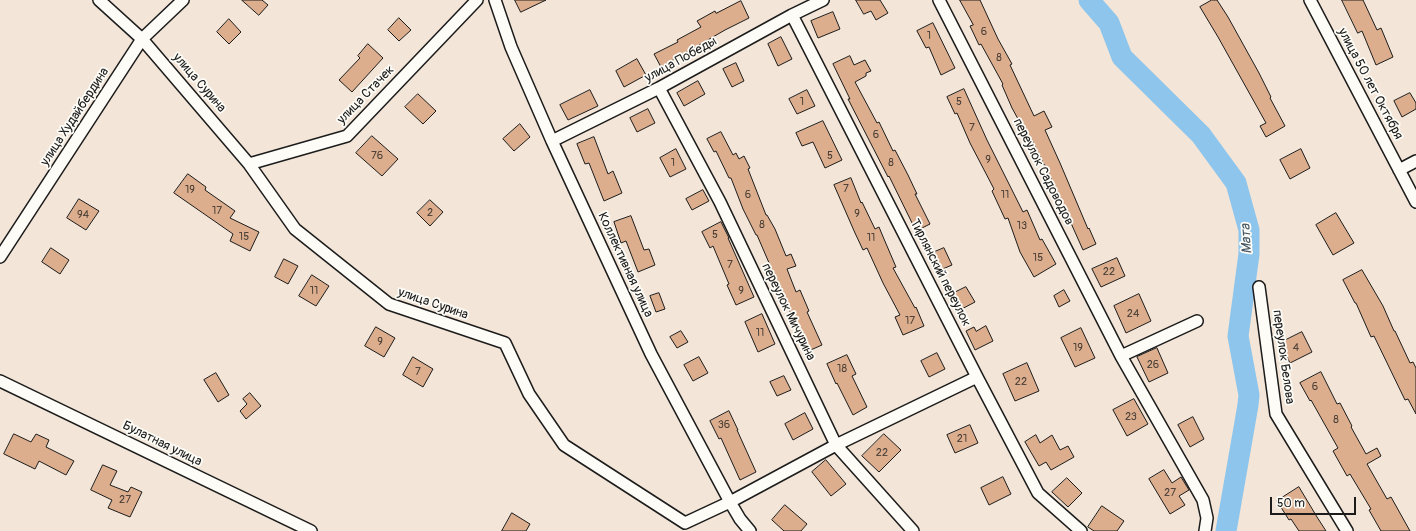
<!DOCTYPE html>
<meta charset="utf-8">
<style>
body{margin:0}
#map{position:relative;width:1416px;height:531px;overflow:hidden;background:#f3e5d7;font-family:Pangolin,sans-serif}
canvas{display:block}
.scale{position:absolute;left:1270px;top:497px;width:86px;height:18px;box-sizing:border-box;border:2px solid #1c1c1c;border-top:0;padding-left:5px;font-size:12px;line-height:14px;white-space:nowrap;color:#1c1c1c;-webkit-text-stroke:3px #fdfcf7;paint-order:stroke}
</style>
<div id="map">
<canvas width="1416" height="531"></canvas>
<div class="scale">50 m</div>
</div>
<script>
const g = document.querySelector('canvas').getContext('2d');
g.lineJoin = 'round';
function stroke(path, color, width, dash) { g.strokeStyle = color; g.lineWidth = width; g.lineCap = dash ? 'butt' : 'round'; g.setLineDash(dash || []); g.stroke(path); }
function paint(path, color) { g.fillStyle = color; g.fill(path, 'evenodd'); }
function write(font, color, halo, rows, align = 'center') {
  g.font = font + ' Pangolin,sans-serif'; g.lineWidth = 3.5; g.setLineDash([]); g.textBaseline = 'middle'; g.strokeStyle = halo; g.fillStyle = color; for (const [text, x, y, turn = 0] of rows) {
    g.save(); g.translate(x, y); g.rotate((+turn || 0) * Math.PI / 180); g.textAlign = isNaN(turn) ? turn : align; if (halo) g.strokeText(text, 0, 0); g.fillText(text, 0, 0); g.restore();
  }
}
stroke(new Path2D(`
 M1089,0L1109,23L1122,57L1201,135L1236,183L1249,230V254L1238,336L1249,395L1248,405L1226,531`), '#8dc5ec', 21);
const building = new Path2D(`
 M242,0H262L268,5L259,15Z
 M515,0H546L521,12Z
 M856,0H880L888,13L876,20L871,11L864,14Z
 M960,0H980L998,39L1012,64L1010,65L1034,116L1044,111L1052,127L1045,130L1060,163L1088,229L1089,228L1096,244L1083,250L1045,165H1044L1031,138L1029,139L1012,108L1002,85L1003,84L981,44L979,45L970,26L973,25Z
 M1212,0H1217L1228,17L1259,73L1271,97L1270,98L1285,126L1266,137L1260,126L1266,123L1218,37L1200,7Z
 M1342,0H1363L1377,30L1381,28L1393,57L1376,65L1362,31L1358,33Z
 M741,1L749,18L725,30L661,67L654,54L678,42L677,40L701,27L697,21L715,11L716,13Z
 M833,12L840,29L818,38L811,21Z
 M399,18L411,30L399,41L388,30Z
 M229,19L241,32L229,44L217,32Z
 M933,23L955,68L941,75L929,47L926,48L917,31Z
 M781,37L792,59L778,66L768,44Z
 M368,44L383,58L352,92L339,80L360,58L358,56Z
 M850,56L854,65L865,60L871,71L866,73V76L855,82L877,123L879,122L893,151L895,150L908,175L917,194H915L930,224L916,231L889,176L888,177L848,99H850L833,64Z
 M637,59L646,75L624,87L616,71Z
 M736,63L744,81L732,87L723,69Z
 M698,81L705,94L684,106L677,93Z
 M964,89L987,140L1023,212L1027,210L1040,240L1042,239L1056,264L1034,277L1020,252L1008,218L1005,219L992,191L994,189L970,143L957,113L955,114L947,97Z
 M590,90L598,106L568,120L560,105Z
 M807,90L815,106L797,114L789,99Z
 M1410,93L1416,103V109L1402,117L1394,101Z
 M418,94L436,111L423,124L405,107Z
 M648,109L655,123L637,132L630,118Z
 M823,121L842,160L825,168L813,142L802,146L796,133Z
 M520,124L530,137L514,151L503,139Z
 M721,132L733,155L736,153L739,159L744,156L750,168L748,169L766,215H767L775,229L786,256L791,254L796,266L787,269L796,292L800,290L809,311L807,312L822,345L806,352L796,331L798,330L757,235H756L743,209L731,178H729L716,151L714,152L707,139Z
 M372,136L398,159L382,176L356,153Z
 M594,137L608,174L613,171L622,193L604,201L589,163L585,164L577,144Z
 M676,149L686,169L670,177L660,158Z
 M1301,149L1310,168L1290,179L1280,160Z
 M188,174L206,187L205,190L235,211L230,218L259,232L250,251L230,241L233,234L174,193Z
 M851,178L861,203L862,202L875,229L879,227L884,239L896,267L893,268L915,308L916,307L924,326L903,335L895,317L900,315L883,283L867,248L863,250L855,233L834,185Z
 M703,190L709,201L692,210L686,199Z
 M79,199L99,211L86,230L67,218Z
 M430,200L443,212L430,226L417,213Z
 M1336,213L1354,243L1333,255L1316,225Z
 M631,216L644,250L649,249L655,265L638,272L626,241L621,243L614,222Z
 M721,222L729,238H728L754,297L736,305L727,285L729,284L713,246L710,248L702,232Z
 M51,248L69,260L60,274L42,262Z
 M944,248L952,265L938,271L930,254Z
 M1117,258L1125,276L1101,287L1092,269Z
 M284,259L298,266L288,284L275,277Z
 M1362,270L1383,306L1394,331H1395L1410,363L1413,362L1416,368V414L1408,399L1405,400L1374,336L1371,337L1356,303H1355L1343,280Z
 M312,275L329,286L316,306L299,296Z
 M966,287L975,302L956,312L948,296Z
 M1064,290L1070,301L1059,307L1054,296Z
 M659,293L665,309L656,312L650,296Z
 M1139,294L1151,321L1126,333L1114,306Z
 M762,314L775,344L758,352L745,322Z
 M986,326L993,341L975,350L966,331L974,327L976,331Z
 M376,327L395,338L384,357L365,346Z
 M1081,328L1095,358L1075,367L1061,338Z
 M681,331L688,342L677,348L670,337Z
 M1302,332L1312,352L1290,363L1280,343Z
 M1157,348L1168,373L1149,382L1137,357Z
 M937,353L945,369L929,377L921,361Z
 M847,355L856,374L852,376L867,407L853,415L837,383L836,384L827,364Z
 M413,357L433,369L423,387L403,375Z
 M699,357L708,373L693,381L684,365Z
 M1027,363L1039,391L1015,401L1003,374Z
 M1321,372L1337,404L1340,403L1352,426L1351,427L1366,454L1377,448L1381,456L1367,464L1387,499L1391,497L1410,531H1381L1369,510L1371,509L1350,474L1347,476L1333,451L1338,448L1311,400L1310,401L1300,383Z
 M216,373L229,395L218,402L204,380Z
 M784,376L791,390L777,396L770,382Z
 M250,393L261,406L246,419L240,411L247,404L243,399Z
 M1134,399L1148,424L1127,436L1113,410Z
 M729,411L738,430H737L756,472L740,480L721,438L719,439L710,421Z
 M805,413L813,429L793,440L785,424Z
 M1193,417L1204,439L1190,447L1178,425Z
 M970,425L978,443L955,453L947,435Z
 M14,434L31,442L36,434L49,440L46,447L74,461L66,475L39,461L35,469L4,454Z
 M884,434L901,450L879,472L862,456Z
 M1036,435L1040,443L1052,435L1060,450L1068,446L1074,457L1051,470L1046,462L1039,466L1025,442Z
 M826,460L846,484L831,496L812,472Z
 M103,465L117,471L110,485L128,492L131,487L142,492L130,517L108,508L112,500L91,490Z
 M1164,470L1172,483L1181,477L1189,490L1179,496L1185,505L1170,514L1149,479Z
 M1003,477L1011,494L989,505L981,488Z
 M1067,478L1082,493L1068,507L1052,492Z
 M1299,487L1317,517L1326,531H1299L1291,519L1289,520L1277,501Z
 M785,505L807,524L801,531H784L772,520Z
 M1102,506L1124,521L1117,531H1094L1088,527Z
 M512,513L530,524L526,531H502Z`);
paint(building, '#dcae8d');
stroke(building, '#1c1c1c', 1);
const minor = new Path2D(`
 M99,0L142,39L249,164L295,229L389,304L505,343L529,394L564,445L685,523L730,502L836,445L977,377
 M495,0L511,47L552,141L651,354L730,502L740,519L750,531
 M939,0L1121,356L1203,500L1207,518L1205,531
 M1310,0L1416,202
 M792,15L977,377L1038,493L1081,531
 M659,88L720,202L836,445L913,531
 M552,141L659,88L792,15L823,0
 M249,164L347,136L477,0
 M1399,170L1416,161
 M0,257L142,39L183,0
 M1259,287L1276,414L1347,531
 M1121,356L1197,321
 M0,381L311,531`);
stroke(minor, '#1c1c1c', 14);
stroke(minor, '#fdfcf7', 11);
write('11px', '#4c4038', null, [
 ["6",984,32],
 ["1",929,36],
 ["8",999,58],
 ["1",802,102],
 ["5",959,102],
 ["7",972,128],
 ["6",876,135],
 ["76",377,156],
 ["5",830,156],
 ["9",988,160],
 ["1",673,163],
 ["8",891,163],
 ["7",846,189],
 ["19",190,190],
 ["6",748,195],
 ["11",1005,195],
 ["17",217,211],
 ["2",430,213],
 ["9",857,214],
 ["94",83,215],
 ["8",762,225],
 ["13",1022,226],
 ["5",715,235],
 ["15",244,237],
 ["11",871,238],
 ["15",1038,258],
 ["7",730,265],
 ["22",1109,272],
 ["11",314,291],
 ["9",741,291],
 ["24",1133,314],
 ["17",910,321],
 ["11",760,333],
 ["9",380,342],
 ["19",1078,348],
 ["4",1296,348],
 ["26",1153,365],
 ["18",842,369],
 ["7",418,372],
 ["22",1021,382],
 ["6",1315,387],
 ["23",1131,417],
 ["8",1336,420],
 ["36",724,425],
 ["21",962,439],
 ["22",882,453],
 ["27",1170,493],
 ["27",125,500]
]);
write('13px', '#1c1c1c', '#fdfcf7', [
 ["улица Победы",681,60,-29],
 ["улица Сурина",199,83,49],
 ["улица 50 лет Октября",1370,84,62],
 ["улица Стачек",366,95,-46],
 ["улица Худайбердина",75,117,-57],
 ["переулок Садоводов",1043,172,63],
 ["Коллективная улица",625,265,65],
 ["Тирлянский переулок",940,273,63],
 ["улица Сурина",433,304,19],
 ["переулок Мичурина",788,312,64],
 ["переулок Белова",1283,357,82],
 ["Булатная улица",162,444,26]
]);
write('italic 14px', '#445765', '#fdfcf7', [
 ["Мата",1247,239,-94]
]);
</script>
